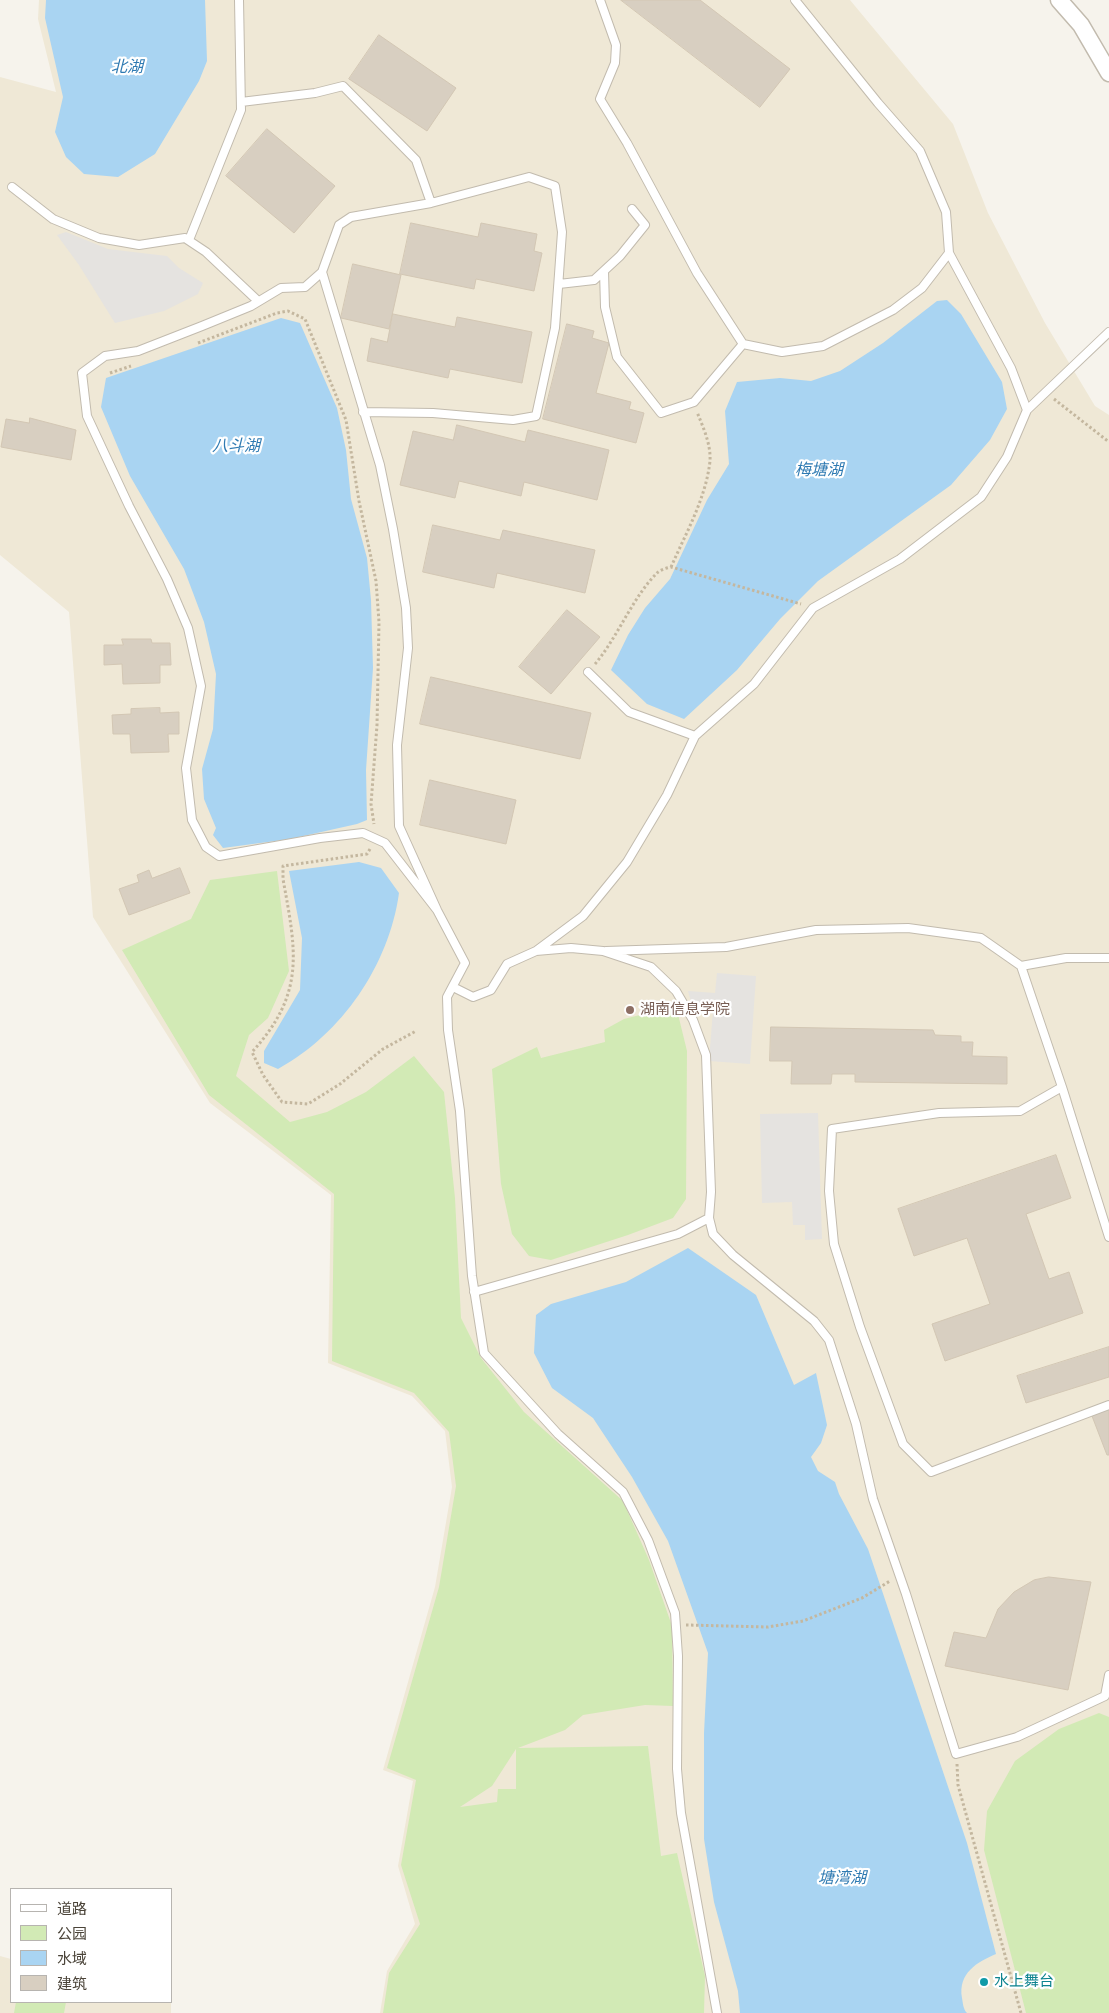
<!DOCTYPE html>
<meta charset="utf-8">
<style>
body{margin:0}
#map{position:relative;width:1109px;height:2013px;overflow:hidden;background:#f6f3ec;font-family:"DM Sans","Noto Sans SC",sans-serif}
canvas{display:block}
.legend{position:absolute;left:10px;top:1888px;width:162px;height:115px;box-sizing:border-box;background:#fff;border:1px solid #b7b4b0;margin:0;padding:6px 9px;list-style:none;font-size:15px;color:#4b4439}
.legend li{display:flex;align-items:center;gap:10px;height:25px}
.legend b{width:25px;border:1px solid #b7b4b0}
</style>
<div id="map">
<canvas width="1109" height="2013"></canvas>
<ul class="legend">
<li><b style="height:6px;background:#fff"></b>道路</li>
<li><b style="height:14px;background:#d2eab5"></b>公园</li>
<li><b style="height:14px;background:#a9d4f2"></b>水域</li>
<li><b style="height:14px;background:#d8cfc1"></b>建筑</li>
</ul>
</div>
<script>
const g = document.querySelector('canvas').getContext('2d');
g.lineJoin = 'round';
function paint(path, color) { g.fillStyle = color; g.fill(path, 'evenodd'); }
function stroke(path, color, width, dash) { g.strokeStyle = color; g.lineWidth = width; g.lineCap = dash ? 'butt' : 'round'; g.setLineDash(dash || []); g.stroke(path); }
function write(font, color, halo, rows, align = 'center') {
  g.font = font + ' "DM Sans","Noto Sans SC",sans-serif'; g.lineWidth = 4.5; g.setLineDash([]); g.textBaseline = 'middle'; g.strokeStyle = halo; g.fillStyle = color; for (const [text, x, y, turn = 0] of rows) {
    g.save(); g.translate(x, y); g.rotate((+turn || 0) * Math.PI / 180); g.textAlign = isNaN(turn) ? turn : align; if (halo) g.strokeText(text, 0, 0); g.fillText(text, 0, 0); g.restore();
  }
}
paint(new Path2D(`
 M39,0H850L953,124L988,213L1045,323L1095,406L1109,415V2013H380L387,1971L415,1924L398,1866L413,1781L383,1770L435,1587L452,1487L445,1431L412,1396L328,1363L331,1195L210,1103L93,917L69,612L0,555V77L56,92L38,19Z
 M0,1956L11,1959V2002L171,2001V2013H0Z`), '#efe8d6');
paint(new Path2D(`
 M277,871L289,971L268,1018L249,1035L236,1076L290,1122L327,1112L366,1092L414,1056L444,1092L455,1198L461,1318L481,1358L524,1412L623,1501L649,1560L672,1626L673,1706L645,1705L583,1715L565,1730L518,1748L648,1746L661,1856L677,1853L705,1976L704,2013H383L389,1973L420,1924L401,1865L416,1780L387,1768L439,1587L456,1486L449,1432L414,1393L332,1361L334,1194L209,1095L122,950L191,919L210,880ZM516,1749V1789H498L497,1802L460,1807L492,1786Z
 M676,1006L687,1051L686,1199L673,1218L628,1235L551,1260L529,1256L512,1234L501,1184L492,1069L537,1047L541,1058L605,1042L604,1030L624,1019Z
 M1099,1713L1109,1717V2013H1026L984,1850L987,1811L1015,1761L1059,1729Z
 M16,2002H66L64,2013H14Z`), '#d2eab5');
paint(new Path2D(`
 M66,232L108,249L167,256L179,268L203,283L198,294L164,311L115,323L79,265L57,235Z
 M717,973L756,976L750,1064L709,1061L713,1010L693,1009L688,991L715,993Z
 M818,1113L822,1239L805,1240V1225H793L792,1202L762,1203L760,1114Z`), '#e5e3e0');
paint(new Path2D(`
 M46,0H205L207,61L199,81L155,154L118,177L84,174L66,157L55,132L63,97L45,18Z
 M947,300L961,314L1002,382L1007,409L990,440L951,485L818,581L780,619L737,670L684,719L647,704L611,670L628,635L645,608L670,579L707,500L729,464L725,411L737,382L780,378L811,381L840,371L883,343L937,301Z
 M281,318L300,323L337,408L346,450L351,499L367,558L371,600L373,668L366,770L367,820L357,824L290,839L223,848L213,835L216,828L204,799L202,769L213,729L216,674L204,622L184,569L130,476L101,407L106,378Z
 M359,862L381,868L399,893C389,965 342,1034 278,1069L264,1063V1051L300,990L302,938L289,871Z
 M688,1248L756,1295L794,1385L816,1373L827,1425L821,1443L811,1457L818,1471L835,1482L839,1494L868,1549L967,1843L996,1954C977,1962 958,1973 962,1998C963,2003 963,2009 967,2013H740L738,1991L714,1902L704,1839V1733L708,1653L668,1541L632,1477L593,1418L552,1388L534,1353L536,1315L551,1304L626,1282Z`), '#a9d4f2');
const building = new Path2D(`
 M621,0H700L790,69L760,107Z
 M379,35L456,88L427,131L349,79Z
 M267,129L335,186L294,233L226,176Z
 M411,223L478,237L481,223L537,234L534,251L542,253L534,291L476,279L474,289L400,274Z
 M353,264L401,275L389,329L341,318Z
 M393,314L455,327L457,317L532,332L522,383L450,369L448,378L367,361L371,338L387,342Z
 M567,324L594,331L592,338L609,343L596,393L631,402L629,409L644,413L636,443L543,419Z
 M30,418L76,430L71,460L1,447L6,419L29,423Z
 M457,425L525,442L528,430L609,450L597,500L524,482L521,496L459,481L455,498L400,485L413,431L453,440Z
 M433,525L500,540L503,530L595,550L585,593L497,573L494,588L423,572Z
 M567,610L600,637L551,694L519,667Z
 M122,639H151L152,643H170L171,665H160V683L123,684L122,664L104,665V645H123Z
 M431,677L591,713L580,759L420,724Z
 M160,708V713L179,712V734H168L169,752L131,753L130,734H113L112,715L131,714V709Z
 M430,780L516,800L506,844L420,825Z
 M180,868L190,893L129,915L119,889L139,882L137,875L149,870L152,878Z
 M771,1027L933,1030L935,1035L961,1036V1042H973L972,1056L1007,1057V1084L855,1082V1074H832L831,1084H791L792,1061H770Z
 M1056,1155L1071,1198L1026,1214L1049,1279L1069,1272L1083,1313L945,1361L932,1324L990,1304L967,1238L914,1256L898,1209Z
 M1109,1347V1377L1026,1403L1017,1376Z
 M1109,1409V1455H1107L1092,1416Z
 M1049,1577L1091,1582L1068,1690L945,1666L954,1632L986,1638L998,1609L1014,1592L1034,1580Z`);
paint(building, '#d8cfc1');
stroke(building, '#d3c7b4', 1);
const service = new Path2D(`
 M600,0L616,45L615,63L600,99L627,143L697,273L743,344L782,352L823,346L893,310L922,288L949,253L946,212L920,151L878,103L795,0
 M241,102L315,93L343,86L416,160L431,203
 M12,187L53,219L99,238L139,245L185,238L206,252L258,301
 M189,240L241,110L239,0
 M949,253L1011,368L1027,410L1109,332
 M604,271L605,307L617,357L661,413L694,402L743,344
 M322,272L339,225L351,217L431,203L529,177L555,186L562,232L559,274L555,328L536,416L513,420L433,413L363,412
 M559,284L594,280L620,256L645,225L632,209
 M588,672L629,712L695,736L754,684L813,608L900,559L981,497L1007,457L1027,410
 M437,910L385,843L363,833L320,838L219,856L206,847L192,820L186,768L201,686L188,628L167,579L129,506L87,416L82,373L105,356L138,351L202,326L251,306L281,288L305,287L322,272L380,465L393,529L406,608L408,648L397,745L399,826L437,910L465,963L447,997L448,1030L460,1111L472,1276L484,1353L558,1434L623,1492L648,1540L675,1613L678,1656L677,1769L681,1813L717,2013
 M536,951L583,916L627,862L667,795L695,736
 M606,951L726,947L816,930L908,928L981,938L1021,966L1062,1087L1109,1237
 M1021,966L1066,958H1109
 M453,987L473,997L491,990L507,964L536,951L571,948L603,951L651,967L676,991L693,1020L706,1055L711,1192L709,1218L678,1234L474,1292
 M1062,1087L1020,1111L939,1113L832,1129L829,1191L834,1244L860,1327L903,1444L931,1472L1109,1405
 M709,1218L713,1234L733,1255L814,1321L829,1340L856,1424L873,1499L906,1594L956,1754L1017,1737L1105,1696L1109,1675`);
const minor = new Path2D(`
 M1059,0L1081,25L1109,73`);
stroke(service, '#c2bbae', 10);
stroke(minor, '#c2bbae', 19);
stroke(new Path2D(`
 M198,343L277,313L288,311L305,319L346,420L359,501L376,581L379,622L377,725L371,804L374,824
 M110,373L131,366
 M1054,399L1109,442
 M671,567C686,533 706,498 710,461C711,444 703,427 697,412
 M595,664C618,637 632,598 657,573C660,570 666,568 671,567L801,604
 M370,849L367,854L283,866V879C296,951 306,993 252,1052L263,1075L282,1102L308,1104L340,1084L383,1049L416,1031
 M686,1625L768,1627L803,1621L862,1598L890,1581
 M957,1764L958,1785L1021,2013`), '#c4b79f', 3, [2.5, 2.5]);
stroke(service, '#fff', 8);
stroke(minor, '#fff', 16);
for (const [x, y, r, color] of [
 [630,1010,5,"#8d6e63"],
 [984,1982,5,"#0f9aa8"]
]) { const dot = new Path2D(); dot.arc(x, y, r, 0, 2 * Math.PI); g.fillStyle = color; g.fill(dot); stroke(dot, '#fff', 2); }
write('15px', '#785e54', '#fff', [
 ["湖南信息学院",640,1010]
], 'left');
write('15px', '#0d838f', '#fff', [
 ["水上舞台",994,1982]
], 'left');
write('italic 16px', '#2e7ab2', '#fff', [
 ["北湖",127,68],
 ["八斗湖",236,447],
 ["梅塘湖",819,471],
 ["塘湾湖",842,1879]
]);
</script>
